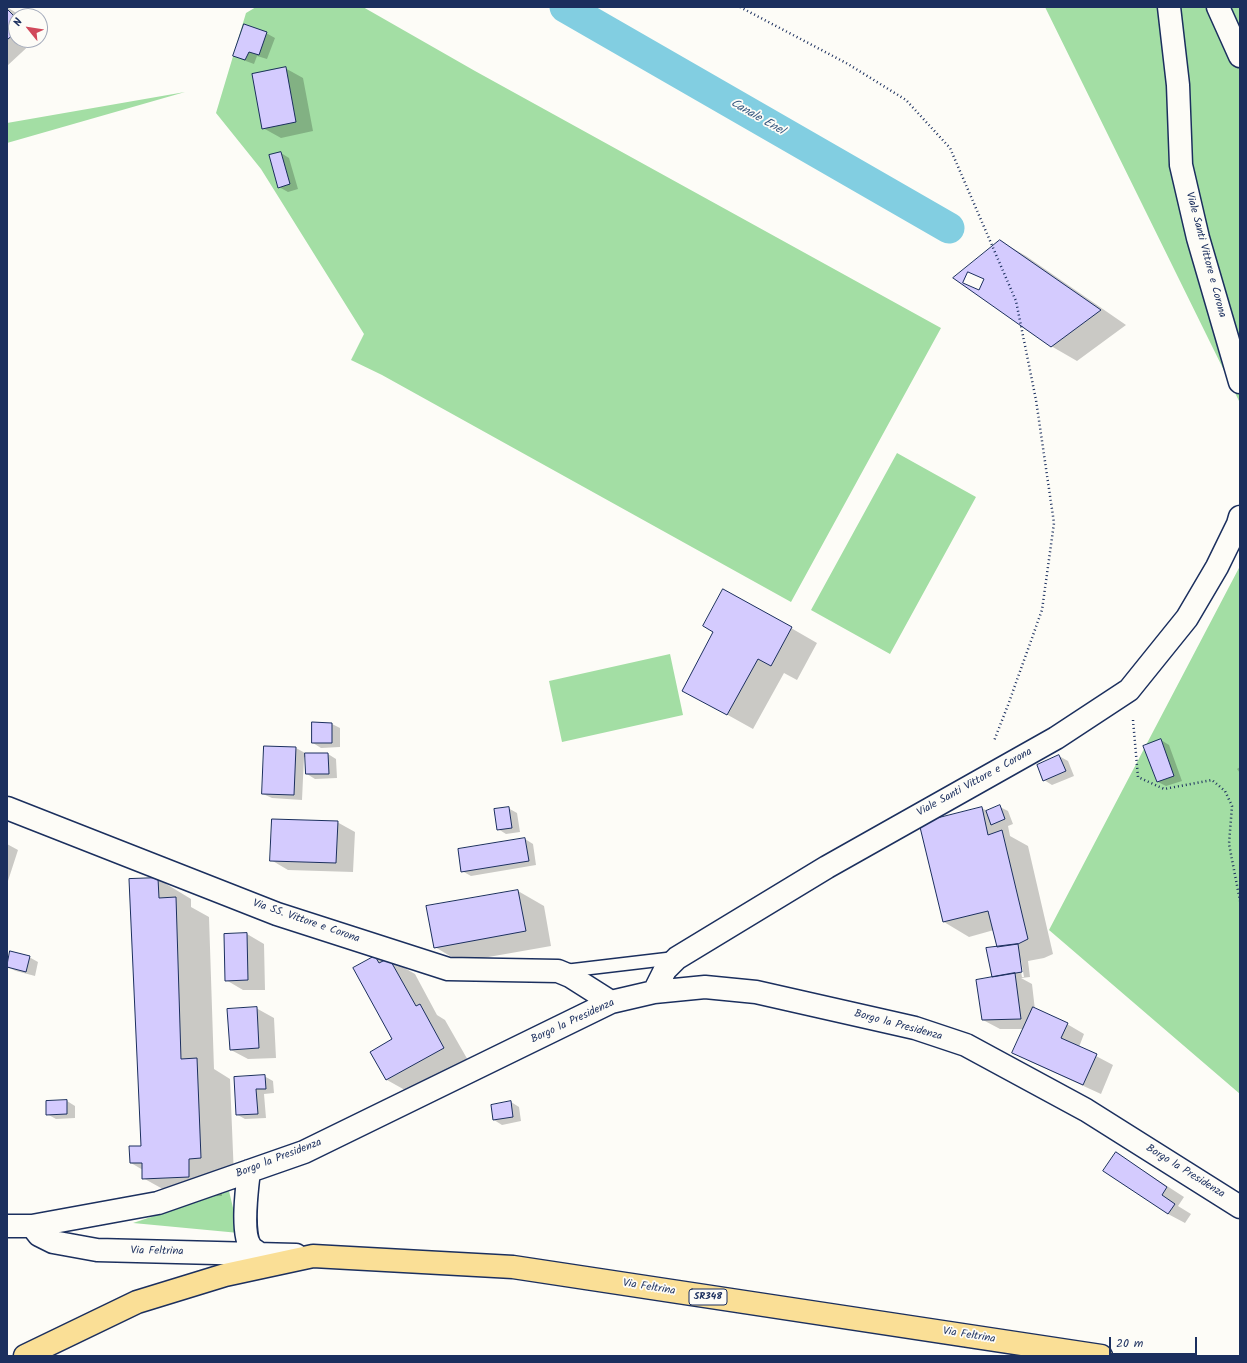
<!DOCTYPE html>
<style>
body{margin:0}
#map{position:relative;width:1247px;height:1363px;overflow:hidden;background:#fdfcf7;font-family:Kalam,sans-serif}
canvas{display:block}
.frame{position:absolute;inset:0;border:8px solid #1b2f5e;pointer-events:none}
.north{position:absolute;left:8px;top:8px;width:40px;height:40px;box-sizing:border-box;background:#fdfcf7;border:1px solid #a3aaba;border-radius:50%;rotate:300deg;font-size:11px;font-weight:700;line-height:16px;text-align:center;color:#1b2f5e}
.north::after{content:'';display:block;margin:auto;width:14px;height:18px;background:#d1495b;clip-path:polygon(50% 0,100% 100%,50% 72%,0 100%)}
.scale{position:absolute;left:1109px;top:1337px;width:88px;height:18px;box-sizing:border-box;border:2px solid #1b2f5e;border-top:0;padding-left:5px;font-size:12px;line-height:14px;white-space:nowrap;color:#1b2f5e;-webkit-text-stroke:3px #fdfcf7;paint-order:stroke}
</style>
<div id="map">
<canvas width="1247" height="1363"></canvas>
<div class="frame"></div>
<div class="north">N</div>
<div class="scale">20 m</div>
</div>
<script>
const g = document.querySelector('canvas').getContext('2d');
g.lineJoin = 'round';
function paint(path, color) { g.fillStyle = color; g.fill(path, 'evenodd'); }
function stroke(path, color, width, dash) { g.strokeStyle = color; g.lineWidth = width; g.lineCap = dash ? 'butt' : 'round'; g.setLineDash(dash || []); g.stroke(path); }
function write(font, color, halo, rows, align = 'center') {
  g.font = font + ' Kalam,sans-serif'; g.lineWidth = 3.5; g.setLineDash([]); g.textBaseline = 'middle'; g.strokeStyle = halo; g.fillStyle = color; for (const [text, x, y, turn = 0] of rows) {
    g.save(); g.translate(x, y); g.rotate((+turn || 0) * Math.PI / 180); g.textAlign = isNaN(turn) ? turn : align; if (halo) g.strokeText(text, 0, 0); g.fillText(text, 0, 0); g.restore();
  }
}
paint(new Path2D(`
 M256,7H363L475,71L941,328L791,602L382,375L351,360L364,334L261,169L216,113L246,13Z
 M1045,7H1240V403Z
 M185,92L7,143V123Z
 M897,453L976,497L890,654L811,610Z
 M1240,566V1094L1049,930Z
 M670,654L683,715L562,742L549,681Z
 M229,1191L239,1233L133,1223Z`), '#a3dea4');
paint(new Path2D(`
 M7,7L21,16H16V40H35L7,66Z
 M266,33L275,38L267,59L257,56L254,64L243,60L234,55Z
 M285,68L303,78L313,131L281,138L263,128Z
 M281,153L289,158L298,189L288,192L279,187Z
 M1000,241L1026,256L1126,325L1077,361L1051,346Z
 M791,628L817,643L797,680L784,673L753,729L683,690Z
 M332,724L340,728V747L321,748L313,743Z
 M1161,740L1169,745L1182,781L1166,786L1158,782Z
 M265,747L296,748L305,753L304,754H328L336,759L337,778L315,779L307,774L306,757H304L302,800L272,798L263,794Z
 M1059,756L1068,761L1074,776L1052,785L1044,780Z
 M1240,767V773L1237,769Z
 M1000,807L1008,811L1013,824L1008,826L1010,836L1028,846L1053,954L1044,958L1028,961L1030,977L1021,978L1032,984L1035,1010L1067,1024L1084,1034L1079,1047L1113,1065L1101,1094L1031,1062L1013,1052L1024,1029H1000L983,1020L995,978L993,976L998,947L994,930L969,937L944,922L982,808L987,811ZM1019,960H1021L1024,977H1022Z
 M508,808L517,813L520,832L506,834L498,829Z
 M337,822L355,832L353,872L288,870L271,860Z
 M525,839L533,844L536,865L471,876L462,871Z
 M7,844L18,850L7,884Z
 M158,879L191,899V907L209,917L214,1069L230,1079L234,1177L222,1178V1196L177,1197L143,1178V1170L131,1163L142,1147Z
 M518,891L544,906L551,946L460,962L435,947L427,907Z
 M247,934L264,944L265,990H243L226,980L225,935Z
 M29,957L38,962L35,976L16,971L7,967Z
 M375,957L384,962L389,959L415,974L437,1015L445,1020L469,1062L412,1094L387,1080L393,1040Z
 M256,1008L274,1018L276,1058L248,1059L231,1050Z
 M264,1076L273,1081L274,1093L264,1094L266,1118L245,1119L236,1114Z
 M67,1101L75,1106V1118L56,1119L47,1114Z
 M511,1102L519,1107L521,1121L502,1125L494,1120Z
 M1116,1154L1133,1164L1184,1197L1178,1206L1191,1214L1185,1223L1168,1214Z`), '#0003');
stroke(new Path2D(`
 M565,7L949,228`), '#82cee1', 31);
const building = new Path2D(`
 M7,9L16,18V32L7,40Z
 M244,24L267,32L259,55L249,52L245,60L233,56Z
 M286,67L296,122L262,129L252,74Z
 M281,152L290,184L278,188L269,155Z
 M1000,240L1101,310L1051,347L953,278Z
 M968,272L984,279L979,290L963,283Z
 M723,589L792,627L771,666L758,659L727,715L682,691L713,632L703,626Z
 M312,722L332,723V743H312Z
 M1161,739L1174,776L1157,782L1143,746Z
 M264,746L296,747L294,795L262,794Z
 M305,753H328L329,774H306Z
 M1059,755L1066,771L1043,781L1037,765Z
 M1000,805L1005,819L991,825L986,811Z
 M509,807L512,828L497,830L494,809Z
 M982,807L988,835L1002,830L1028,939L1018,944L997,947L988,911L943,922L919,823Z
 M272,819L338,821L336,863L270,861Z
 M525,838L529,861L461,872L458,849Z
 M158,878L159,898L176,897L181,1059L197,1058L201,1158L189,1159V1177L142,1179V1163H130L129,1146H141L129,879Z
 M518,890L526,931L434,948L426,906Z
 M247,933L248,980L225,981L224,934Z
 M1018,944L1022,972L992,977L986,948Z
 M10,951L30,956L26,972L7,967Z
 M375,956L379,963L389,958L416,1006L420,1004L444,1048L386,1080L370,1052L392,1039L353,968Z
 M1015,973L1021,1019L982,1020L976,980Z
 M257,1007L259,1048L230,1050L227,1009Z
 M1033,1007L1068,1023L1061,1038L1097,1054L1083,1085L1012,1053Z
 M265,1075L266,1089H256L258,1114L236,1115L234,1077Z
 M67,1100V1114L46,1115V1101Z
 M511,1101L513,1117L493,1120L491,1105Z
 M1116,1152L1167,1187L1162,1195L1175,1204L1168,1214L1103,1171Z`);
paint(building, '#d4cbfe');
stroke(building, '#1b2f5e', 1);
const service = new Path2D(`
 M565,971L675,958`);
const minor = new Path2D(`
 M1169,7L1178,85L1181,165L1198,238L1240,382
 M1218,7L1240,56
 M7,808L277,914L448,969L558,971L570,976L611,1002
 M654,992L665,970L677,958L827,867L1056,738L1129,690L1187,618L1217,567L1238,524L1240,517
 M249,1171C247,1187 241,1235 251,1247C253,1250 258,1252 261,1255
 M7,1226H32L158,1203L304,1152L611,1002L654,992L705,987L756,992L915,1028L966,1045L1086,1110L1240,1207
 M32,1226L39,1235L53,1242L97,1250L296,1255`);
const primary = new Path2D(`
 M25,1356L137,1302L225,1275L313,1256L513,1267L1101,1356`);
stroke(service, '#1b2f5e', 15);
stroke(minor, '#1b2f5e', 25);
stroke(primary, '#1b2f5e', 25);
stroke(new Path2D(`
 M740,7L848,64L906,100L950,148L1016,301L1036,400L1054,523L1042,610L1008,705L994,741
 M1133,720L1138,777L1164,789L1212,780L1225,791L1232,806L1229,844L1240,901`), '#1b2f5e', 2.5, [1, 3]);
stroke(service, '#fdfcf7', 12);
stroke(minor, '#fdfcf7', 22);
stroke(primary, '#fadf96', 22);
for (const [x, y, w] of [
 [708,1297,38]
]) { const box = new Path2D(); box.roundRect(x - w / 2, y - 8, w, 16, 3); g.fillStyle = '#fdfcf7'; g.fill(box); stroke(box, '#1b2f5e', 1); }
write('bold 10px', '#1b2f5e', null, [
 ["SR348",708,1297]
]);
write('11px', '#1b2f5e', '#fdfcf7', [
 ["Viale Santi Vittore e Corona",1205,255,75],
 ["Viale Santi Vittore e Corona",975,783,-29],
 ["Via SS. Vittore e Corona",306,922,19],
 ["Borgo la Presidenza",573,1022,-25],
 ["Borgo la Presidenza",898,1026,15],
 ["Borgo la Presidenza",279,1159,-21],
 ["Borgo la Presidenza",1185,1172,32],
 ["Via Feltrina",157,1252,1],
 ["Via Feltrina",649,1288,9],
 ["Via Feltrina",969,1336,9]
]);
write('italic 12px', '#35577f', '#fdfcf7', [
 ["Canale Enel",757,118,30]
]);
</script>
